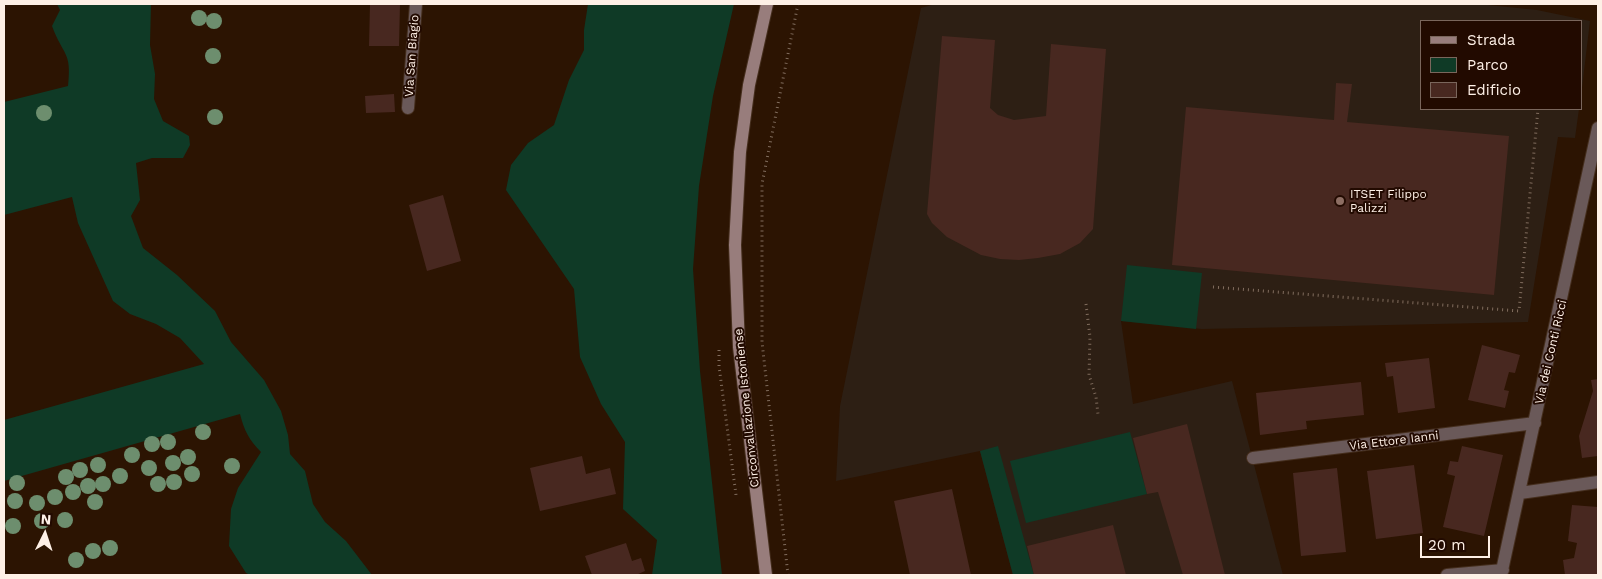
<!DOCTYPE html>
<style>
body{margin:0}
#map{position:relative;width:1602px;height:579px;overflow:hidden;background:#2c1402;font-family:"Work Sans",sans-serif}
canvas{display:block}
.frame{position:absolute;inset:0;border:5px solid #fef0e6;pointer-events:none}
.legend{position:absolute;left:1420px;top:20px;width:162px;height:90px;box-sizing:border-box;background:#220a00;border:1px solid #7a665c;margin:0;padding:6px 9px;list-style:none;font-size:15px;color:#fef0e6}
.legend li{display:flex;align-items:center;gap:10px;height:25px}
.legend b{width:25px;border:1px solid #7a665c}
.north{position:absolute;left:20px;top:509px;width:50px;height:50px;-webkit-text-stroke:4px #220a00;paint-order:stroke;rotate:4deg;font-size:14px;font-weight:700;line-height:20px;text-align:center;color:#fef0e6}
.north::after{content:'';display:block;margin:auto;width:18px;height:22px;background:#fef0e6;clip-path:polygon(50% 0,100% 100%,50% 72%,0 100%)}
.scale{position:absolute;left:1420px;top:536px;width:70px;height:22px;box-sizing:border-box;border:2px solid #fef0e6;border-top:0;padding-left:6px;font-size:15px;line-height:18px;white-space:nowrap;color:#fef0e6;-webkit-text-stroke:4px #220a00;paint-order:stroke}
</style>
<div id="map">
<canvas width="1602" height="579"></canvas>
<div class="frame"></div>
<ul class="legend">
<li><b style="height:6px;background:#987d7c"></b>Strada</li>
<li><b style="height:14px;background:#0f3a26"></b>Parco</li>
<li><b style="height:14px;background:#482820"></b>Edificio</li>
</ul>
<div class="north">N</div>
<div class="scale">20 m</div>
</div>
<script>
const g = document.querySelector('canvas').getContext('2d');
g.lineJoin = 'round';
function paint(path, color) { g.fillStyle = color; g.fill(path, 'evenodd'); }
function stroke(path, color, width, dash) { g.strokeStyle = color; g.lineWidth = width; g.lineCap = dash ? 'butt' : 'round'; g.setLineDash(dash || []); g.stroke(path); }
function write(font, color, halo, rows, align = 'center') {
  g.font = font + ' "Work Sans",sans-serif'; g.lineWidth = 4; g.setLineDash([]); g.textBaseline = 'middle'; g.strokeStyle = halo; g.fillStyle = color; for (const [text, x, y, turn = 0] of rows) {
    g.save(); g.translate(x, y); g.rotate((+turn || 0) * Math.PI / 180); g.textAlign = isNaN(turn) ? turn : align; if (halo) g.strokeText(text, 0, 0); g.fillText(text, 0, 0); g.restore();
  }
}
paint(new Path2D(`
 M935,4H1478L1537,10L1590,21L1581,96V21H1421V109H1579L1575,138L1558,137L1528,322L1202,329L1121,321L1133,404L1232,381L1283,575H1013L980,451L836,481L840,406L921,8Z`), '#2d1f14');
paint(new Path2D(`
 M57,4H151L150,45L155,74L154,99L163,121L189,136L190,145L183,158H152L136,163L140,200L131,216L143,248L177,275L215,311L231,342L264,380L281,411L288,435L290,454L305,471L313,504L325,522L346,541L372,575H250L246,573L229,546L231,509L238,488L261,452C249,440 244,430 240,414L4,481V420L204,364L180,338L156,324L130,314L113,301L78,223L72,197L4,215V102L68,86C72,51 63,56 52,26L60,10Z
 M588,4H734L713,96L699,186L693,269L700,371L722,575H652L657,540L623,509L625,442L601,404L580,357L574,289L506,190L511,165L528,143L554,125L569,80L584,50V30Z
 M1127,265L1202,273L1196,329L1121,321Z
 M1130,432L1147,494L1026,523L1010,461Z
 M998,446L1034,575H1013L980,451Z`), '#0f3a26');
paint(new Path2D(`
 M370,4H400L399,46H369Z
 M942,36L995,40L990,108L998,115L1014,120L1046,116L1051,44L1106,49L1093,229L1080,243L1060,254L1038,258L1019,260L1000,259L981,255L947,237L932,223L927,214Z
 M1336,83L1352,84L1347,122L1509,136L1494,295L1172,265L1186,107L1334,120Z
 M394,94L395,112L366,113L365,96Z
 M443,195L461,261L427,271L409,205Z
 M1482,345L1520,355L1515,373L1509,372L1504,390L1509,391L1505,408L1468,400Z
 M1429,358L1435,408L1398,413L1393,376L1387,377L1385,363Z
 M1598,379V456L1582,458L1579,436L1593,391L1591,380Z
 M1361,382L1364,415L1306,421L1307,429L1260,435L1256,393Z
 M1187,424L1225,575H1183L1158,492L1147,494L1133,438Z
 M1462,446L1503,455L1484,536L1443,527L1455,476L1447,474L1450,461L1458,462Z
 M582,456L586,474L610,468L616,494L540,511L530,468Z
 M1414,465L1423,533L1376,539L1367,471Z
 M1337,468L1346,552L1301,556L1293,473Z
 M952,489L971,575H910L894,501Z
 M1572,505L1598,507V575H1565L1563,560L1574,558L1577,543L1568,541Z
 M1113,525L1126,575H1034L1027,546Z
 M626,543L632,561L641,558L645,571L636,575H592L585,556Z`), '#482820');
const street = new Path2D(`
 M408,108L416,4
 M1253,458L1535,423
 M1520,493L1598,482
 M1447,575L1503,570
 M1501,575L1598,128`);
const secondary = new Path2D(`
 M766,575L739,347L735,245L740,152L749,85L767,4`);
stroke(street, '#452e1d', 14);
stroke(secondary, '#452e1d', 14);
stroke(new Path2D(`
 M1213,287L1519,311L1538,109
 M1086,304L1090,337L1089,375L1096,397L1098,414
 M719,350V366L736,495
 M788,575L762,342V184L798,4`), '#816d5e', 3, [1, 4]);
stroke(street, '#6a5959', 12);
stroke(secondary, '#987d7c', 12);
g.fillStyle = '#6d8e6e';
for (const [x, y] of [
 [199,18],
 [214,21],
 [213,56],
 [44,113],
 [215,117],
 [203,432],
 [168,442],
 [152,444],
 [132,455],
 [188,457],
 [173,463],
 [98,465],
 [232,466],
 [149,468],
 [80,470],
 [192,474],
 [120,476],
 [66,477],
 [174,482],
 [17,483],
 [103,484],
 [158,484],
 [88,486],
 [73,492],
 [55,497],
 [15,501],
 [95,502],
 [37,503],
 [65,520],
 [42,521],
 [13,526],
 [110,548],
 [93,551],
 [76,560]
]) { g.beginPath(); g.arc(x, y, 8, 0, 2 * Math.PI); g.fill(); }
for (const [x, y, r, color] of [
 [1340,201,5,"#8d6e63"]
]) { const dot = new Path2D(); dot.arc(x, y, r, 0, 2 * Math.PI); g.fillStyle = color; g.fill(dot); stroke(dot, '#220a00', 2); }
write('12px', '#fef0e6', '#220a00', [
 ["Via San Biagio",412,56,-86],
 ["Via dei Conti Ricci",1551,352,-77],
 ["Circonvallazione Istoniense",747,408,-96],
 ["Via Ettore Ianni",1394,441,-7]
]);
write('12px', '#fef0e6', '#220a00', [
 ["ITSET Filippo",1350,194],
 ["Palizzi",1350,208]
], 'left');
</script>
